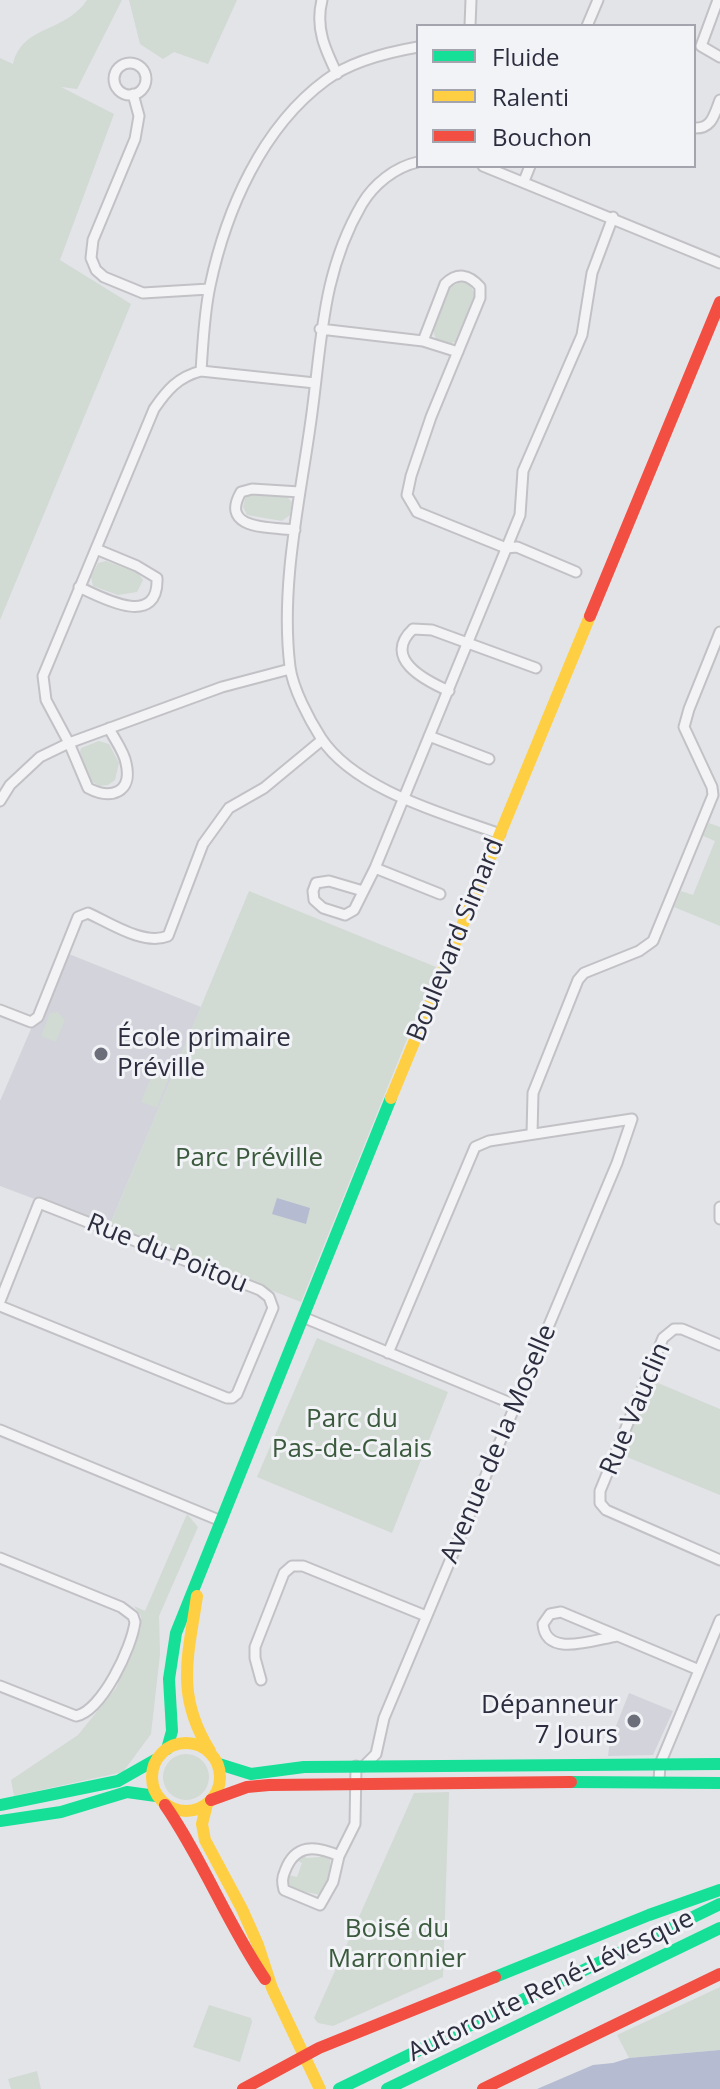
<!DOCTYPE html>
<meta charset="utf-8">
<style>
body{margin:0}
#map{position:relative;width:720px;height:2089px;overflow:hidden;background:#e3e4e8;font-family:"Open Sans",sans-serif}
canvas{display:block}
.legend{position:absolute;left:416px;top:24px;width:280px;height:144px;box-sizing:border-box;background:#f2f3f7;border:2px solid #a3a4ad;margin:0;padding:10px 14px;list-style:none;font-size:24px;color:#2c2e3f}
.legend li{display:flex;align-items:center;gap:16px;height:40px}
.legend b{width:40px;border:2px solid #a3a4ad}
</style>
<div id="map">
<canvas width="720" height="2089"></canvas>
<ul class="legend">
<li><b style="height:10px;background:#16e098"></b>Fluide</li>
<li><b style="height:10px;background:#ffcf43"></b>Ralenti</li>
<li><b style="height:10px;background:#f24e42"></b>Bouchon</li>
</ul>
</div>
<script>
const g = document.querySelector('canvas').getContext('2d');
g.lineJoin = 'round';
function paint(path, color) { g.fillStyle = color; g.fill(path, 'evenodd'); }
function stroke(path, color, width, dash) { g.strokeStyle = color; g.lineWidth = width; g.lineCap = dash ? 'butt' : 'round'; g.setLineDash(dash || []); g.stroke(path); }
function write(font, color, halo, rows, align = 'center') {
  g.font = font + ' "Open Sans",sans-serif'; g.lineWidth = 6; g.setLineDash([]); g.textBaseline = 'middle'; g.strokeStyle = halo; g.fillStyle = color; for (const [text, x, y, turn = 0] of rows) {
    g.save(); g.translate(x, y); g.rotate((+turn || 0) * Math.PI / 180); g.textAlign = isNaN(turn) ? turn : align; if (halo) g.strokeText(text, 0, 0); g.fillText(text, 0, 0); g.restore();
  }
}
paint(new Path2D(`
 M64,952L201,1007L109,1227L0,1186V1101Z
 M629,1693L673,1711L653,1755L608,1756L610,1741Z`), '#d2d3db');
paint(new Path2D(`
 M87,0H122L77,89L61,87L114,114L60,260L131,304L0,620V58L13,64C23,24 64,34 87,0Z
 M129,0H237L208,64L174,52L163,59L140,44Z
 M461,282L470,284L475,295L455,342L447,344L436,340L433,330L450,287Z
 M252,493L286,496L292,502L290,515L282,521L247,515L243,507L245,498Z
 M106,561L138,573L143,580L137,592L118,595L93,586L91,577L98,563Z
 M99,741L109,744L119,763L115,780L108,785L99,786L88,779L80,752L81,748Z
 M709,823L720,827V926L674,907L681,891L693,895L715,841L703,836Z
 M249,891L436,967L301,1302L109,1227Z
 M58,1012L65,1020L56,1042L41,1036L50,1013Z
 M153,1072L169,1078L157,1108L141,1102Z
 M317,1338L448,1392L392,1533L257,1477Z
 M646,1378L720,1409V1495L617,1453Z
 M187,1514L198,1527L159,1616L160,1654L151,1734L123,1772L14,1796L11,1780L78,1735L116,1688L141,1628V1616L134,1606L145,1611Z
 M163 1777a23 23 0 1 1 46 0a23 23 0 1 1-46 0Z
 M449,1792L443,1977L333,2026L318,2023L314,2018L414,1793Z
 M305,1854L306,1858L320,1857L321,1854L330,1859C331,1871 330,1886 320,1895L293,1889L287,1885L288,1875L297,1877L302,1863L294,1859Z
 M720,1987V2050L629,2058L617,2035Z
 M209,2005L251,2018L252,2022L240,2062L193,2047Z
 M37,2071L41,2089H11L8,2079Z`), '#d2dad4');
paint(new Path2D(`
 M277,1198L310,1208L306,1224L272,1214Z
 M720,2050V2089H537L593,2065L613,2063L629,2058Z`), '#b5bbd0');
const street = new Path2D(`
 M322,0C315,28 325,49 337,74
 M718,0L701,46L720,57
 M470,26L471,0
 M587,26L598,0
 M114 79a16 16 0 1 1 32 0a16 16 0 1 1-32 0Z
 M133,94L139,116L135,139L93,240L91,258L96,270L104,277L143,293L209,289
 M694,128C712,129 714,115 720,100
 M418,162C395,167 374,184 362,204C321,274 322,343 311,420C300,500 280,585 290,667C293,689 309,719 321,738C355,790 445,814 500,834
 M483,166L720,263
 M524,181L530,166
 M320,329L423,341L458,352
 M423,341L445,284C457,272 469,274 480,287V298L431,417L411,476L407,495L417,512L506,548L517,547L576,572
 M201,371C203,343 204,314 210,286C226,210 262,127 326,80C350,62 389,52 418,47
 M295,530C270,527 219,530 241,492L252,489L300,492
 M79,587C102,598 159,629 157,578L137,566L96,549
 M449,691C424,680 382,658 413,629L432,630L536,668
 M109,728C114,739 124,751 126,763C133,793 111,800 88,788L69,743L46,700L43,676L154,409C167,390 178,377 201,371L315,383
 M429,736L489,759
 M0,801L10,785L40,757L69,743L222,687L290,669
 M375,868L440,894
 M363,891L329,881L316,883L313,891L314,900L323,908L345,915L354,910L375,868L520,515L523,471L582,335L592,273L613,217
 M0,1010L31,1022L38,1017L78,917L88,913C110,923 144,946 168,936L203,844L229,808L264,788L322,740
 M532,1134L533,1093L578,980L584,973L639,951L653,941L713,795L712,787L684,727L689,709L720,632
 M720,1207V1219
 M0,1301L39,1203L260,1290L269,1297L273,1308L237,1394L232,1398H227L0,1306
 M305,1318L515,1405
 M720,1345L682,1329H674L663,1338L600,1491V1503L606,1510L720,1560
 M0,1430L221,1521
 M0,1558L121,1607L133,1616L135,1622C132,1647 102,1711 76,1716L0,1686
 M617,1636C593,1640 546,1658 543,1624L550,1614L561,1612L699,1670
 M261,1680L255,1658V1647L284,1573L292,1566H303L426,1616
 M364,1766L376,1754L384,1718L617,1163L632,1119L489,1141L475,1147L388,1353
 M659,1781L660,1764L720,1620
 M339,1856C315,1845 295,1844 285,1871C282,1878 282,1882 284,1890L320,1905L333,1882L339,1856L355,1824L356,1766`);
stroke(street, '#c2c2c6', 13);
stroke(street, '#f3f3f5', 9);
stroke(new Path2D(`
 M167,1749L172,1731L169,1679L176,1633L391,1098
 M219,1764L251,1774L304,1767L720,1764
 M571,1782L720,1783
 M0,1805L118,1781L155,1760
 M0,1821L61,1812L127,1792L156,1796
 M495,1977L649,1915L720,1890
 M339,2089L720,1904
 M387,2089L720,1928`), '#16e098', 12);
stroke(new Path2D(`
 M391,1098L590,616
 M197,1596C188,1657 175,1695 210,1751
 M152 1777a34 34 0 1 1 68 0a34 34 0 1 1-68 0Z
 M207,1804L202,1824L205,1840L242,1909L258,1945L272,1988L320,2089`), '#ffcf43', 12);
stroke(new Path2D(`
 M590,616L720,302
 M211,1800L247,1787L269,1785L571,1782
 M165,1805C203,1860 227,1923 265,1979
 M243,2089L319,2048L495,1977
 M483,2089L720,1974`), '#f24e42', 12);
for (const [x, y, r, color] of [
 [101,1054,8,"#6c6e7a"],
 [634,1721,8,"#6c6e7a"]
]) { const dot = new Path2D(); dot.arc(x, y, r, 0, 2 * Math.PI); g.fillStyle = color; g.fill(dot); stroke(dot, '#f2f3f7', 3); }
write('26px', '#2c2e3f', '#f2f3f7', [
 ["Boulevard Simard",456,940,-68],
 ["Rue du Poitou",167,1254,22],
 ["Rue Vauclin",636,1409,-67],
 ["Avenue de la Moselle",499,1444,-67],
 ["Autoroute René-Lévesque",551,1986,-26]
]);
write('26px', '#2c2e3f', '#f2f3f7', [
 ["École primaire",117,1039],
 ["Préville",117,1069],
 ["Dépanneur",618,1706,"right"],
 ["7 Jours",618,1736,"right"]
], 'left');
write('26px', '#3b5a3d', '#f2f3f7', [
 ["Parc Préville",249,1159],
 ["Parc du",352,1420],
 ["Pas-de-Calais",352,1450],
 ["Boisé du",397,1930],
 ["Marronnier",397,1960]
]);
</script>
